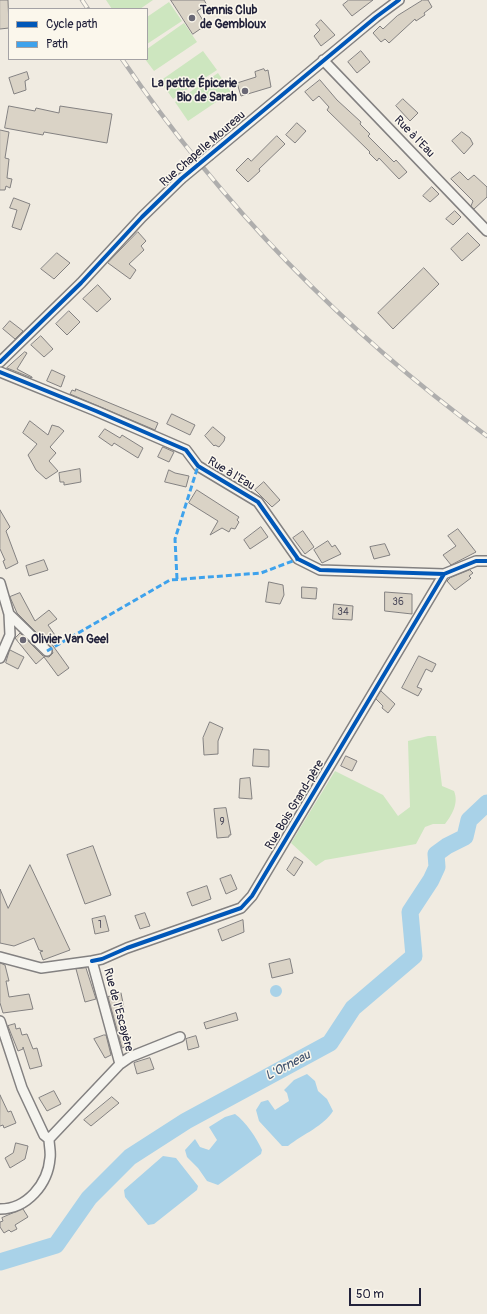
<!DOCTYPE html>
<meta charset="utf-8">
<style>
body{margin:0}
#map{position:relative;width:487px;height:1314px;overflow:hidden;background:#f0ebe1;font-family:Pangolin,sans-serif}
canvas{display:block}
.legend{position:absolute;left:8px;top:8px;width:140px;height:52px;box-sizing:border-box;background:#fbf7ec;border:1px solid #a4a2a5;margin:0;padding:5px 7px;list-style:none;font-size:12px;color:#22223b}
.legend li{display:flex;align-items:center;gap:8px;height:20px}
.legend b{width:20px;border:1px solid #a4a2a5}
.scale{position:absolute;left:349px;top:1288px;width:72px;height:18px;box-sizing:border-box;border:2px solid #22223b;border-top:0;padding-left:5px;font-size:12px;line-height:14px;white-space:nowrap;color:#22223b;-webkit-text-stroke:3px #fbf7ec;paint-order:stroke}
</style>
<div id="map">
<canvas width="487" height="1314"></canvas>
<ul class="legend">
<li><b style="height:5px;background:#0057b8"></b>Cycle path</li>
<li><b style="height:5px;background:#3ea2ec"></b>Path</li>
</ul>
<div class="scale">50 m</div>
</div>
<script>
const g = document.querySelector('canvas').getContext('2d');
g.lineJoin = 'round';
function paint(path, color) { g.fillStyle = color; g.fill(path, 'evenodd'); }
function stroke(path, color, width, dash) { g.strokeStyle = color; g.lineWidth = width; g.lineCap = dash ? 'butt' : 'round'; g.setLineDash(dash || []); g.stroke(path); }
function write(font, color, halo, rows, align = 'center') {
  g.font = font + ' Pangolin,sans-serif'; g.lineWidth = 3; g.setLineDash([]); g.textBaseline = 'middle'; g.strokeStyle = halo; g.fillStyle = color; for (const [text, x, y, turn = 0] of rows) {
    g.save(); g.translate(x, y); g.rotate((+turn || 0) * Math.PI / 180); g.textAlign = isNaN(turn) ? turn : align; if (halo) g.strokeText(text, 0, 0); g.fillText(text, 0, 0); g.restore();
  }
}
paint(new Path2D(`
 M106,0H153L140,9H112Z
 M169,2L182,21L147,44V17Z
 M184,23L197,42L154,71L145,59H147V49Z
 M203,51L217,70L173,99L160,81Z
 M218,73L231,92L188,121L175,102Z
 M428,736H436L442,786L454,791C459,803 452,815 445,824H433L425,827L416,844L325,860L316,866L291,843L335,771L383,795L398,816L410,807L408,741Z`), '#cde6bf');
paint(new Path2D(`
 M270 991a6 6 0 1 1 12 0a6 6 0 1 1-12 0Z
 M307,1074L315,1081L318,1091L327,1099L333,1111C324,1126 303,1134 288,1146H282L259,1121L256,1110L261,1102L268,1100L275,1110L289,1101L287,1093L284,1090L294,1080Z
 M235,1114C246,1122 256,1137 262,1150L261,1154L218,1185L207,1181L198,1168L187,1157L185,1150L195,1139L200,1147L209,1150L217,1140L209,1127L225,1117Z
 M163,1156L176,1158L198,1186L197,1190L154,1224L148,1225L125,1197L124,1190Z`), '#a9d2e8');
stroke(new Path2D(`
 M0,1262L56,1245L89,1198L130,1157L186,1121L330,1043L353,1008L414,956L410,912L431,880L437,867L436,854L447,846L465,837L469,820L487,803`), '#a9d2e8', 17);
const building = new Path2D(`
 M0,0H8L9,28L0,29Z
 M171,0H204L207,5L197,11L206,25L193,34Z
 M349,0H373L352,16L343,5Z
 M423,0H428L432,7L424,13L425,15L416,21L415,19L389,43L385,39L381,42L373,33L380,26L383,29L397,16Z
 M321,20L335,35L321,46L314,36L320,30L316,25Z
 M361,51L370,62L357,73L348,62Z
 M264,69L265,71L268,70L271,87L241,96L237,83L256,77L255,72Z
 M27,72L29,79L25,81L26,90L14,94L9,78Z
 M320,80L337,100L361,122L360,124L370,134L368,136L394,162L396,160L407,172L399,179L379,158L377,161L369,153L370,152L327,110L329,107L319,96L313,101L305,92Z
 M403,99L418,113L410,121L396,106Z
 M9,106L35,111L36,108L59,113L60,106L112,114L107,143L44,132L43,135L5,128Z
 M297,123L306,131L295,143L286,135Z
 M0,130L9,132L5,158L9,159L7,178L12,179L10,188L6,186L5,190H0Z
 M462,132L470,138L473,144L464,154L452,141Z
 M277,136L285,144L259,169L260,171L248,182L236,170L248,158L251,161Z
 M460,172L468,180L474,175L487,187V197L474,209L471,206L473,201L451,179Z
 M432,187L439,194L430,202L423,196Z
 M14,198L30,204L21,230L12,227L17,210L10,208Z
 M455,211L461,217L453,225L446,219Z
 M138,232L146,241L141,246L144,250L129,264L136,270L130,279L108,263Z
 M468,233L480,245L462,261L451,249Z
 M57,253L70,263L54,279L41,269Z
 M424,268L439,284L393,329L378,313Z
 M98,285L111,299L97,312L83,299Z
 M69,311L80,322L67,335L56,324Z
 M10,321L23,331L15,339L3,329Z
 M41,336L53,349L44,357L31,345Z
 M25,352L27,353L17,369L32,377V378L7,368Z
 M52,370L65,376L61,387L47,381Z
 M76,389L158,423L155,430L70,394L72,390L75,391Z
 M172,414L195,425L190,435L167,424Z
 M30,421L48,435L52,425L59,427L64,431L50,447L56,453L49,461L58,471L46,479L36,470L28,455L37,444L23,433Z
 M213,427L225,437L224,441L219,447L215,445L214,446L205,436Z
 M105,429L120,438L122,435L143,448L138,458L114,443L112,446L99,437Z
 M163,447L174,452L169,462L158,457Z
 M80,469L81,482L64,485V482H60L59,473Z
 M169,470L175,473L189,476L186,487L165,482Z
 M264,482L280,500L272,507L255,490Z
 M197,490L239,517L237,520L239,522L235,529L231,528L229,532L222,528L210,535L218,521L189,503Z
 M0,510L10,527L6,531L18,563L6,569L3,561L5,560L0,549Z
 M261,527L268,537L250,549L244,540Z
 M458,529L476,552L451,565L443,555L456,546L448,536Z
 M303,531L314,547L305,554L293,538Z
 M328,541L332,547L335,545L341,554L322,563L314,550Z
 M385,544L390,555L374,559L370,547Z
 M44,560L48,570L29,576L26,566Z
 M470,570L473,573L469,576L471,578L455,590L447,581L450,578Z
 M269,582L283,585L284,595L280,604L266,602Z
 M302,587L317,588L316,599L302,598Z
 M385,592L412,594V614L385,611Z
 M20,593L35,621L49,610L57,619L48,625L57,638L51,643L69,668L58,676L44,657L36,664L15,638L20,633L43,656L49,657L53,653L51,647L17,613L10,597Z
 M334,604L353,606L352,620L333,619Z
 M10,650L24,657L18,669L6,663Z
 M419,656L436,664L432,672L426,669L417,687L422,689L418,696L402,688Z
 M381,691L395,704L388,713L382,708L383,706L376,699Z
 M210,722L223,728L218,741V754L204,755L203,738Z
 M254,749L269,750V767L253,766Z
 M346,756L357,761L352,771L341,766Z
 M250,778L252,799L239,798L240,779Z
 M226,808L231,835H229V837L217,838L214,809Z
 M93,846L111,895L85,904L67,855Z
 M295,857L303,862L294,876L287,870Z
 M30,865L70,950L43,960L40,952L43,951L39,950L34,938L14,946L0,943V889L8,908Z
 M231,875L237,889L226,894L220,879Z
 M207,886L211,899L192,906L187,893Z
 M145,913L150,926L140,929L135,916Z
 M105,916L109,931L95,934L92,919Z
 M243,920L244,932L222,941L218,930Z
 M290,959L293,973L272,978L269,964Z
 M0,963L5,965L9,981H6L9,997L29,994L33,1009L3,1013L0,1003Z
 M86,968L96,999L85,1002L76,969Z
 M121,993L125,1013L122,1014L130,1045L122,1048L108,997Z
 M236,1013L238,1020L206,1029L204,1023Z
 M15,1024L16,1029L20,1028L22,1035L27,1034L33,1049L37,1048L42,1066L30,1069L23,1047V1049L18,1051L8,1026Z
 M104,1035H106L111,1055L105,1058L94,1039Z
 M196,1036L199,1047L188,1050L186,1039Z
 M150,1058L154,1069L137,1074L134,1063Z
 M54,1091L61,1104L47,1111L39,1098Z
 M0,1095L8,1112L11,1111L16,1123L4,1128L3,1125L0,1126Z
 M112,1097L119,1103L91,1126L84,1120Z
 M16,1143L28,1146L25,1159L10,1168L5,1158L13,1153Z
 M23,1209L28,1217L15,1225L17,1229L11,1232L9,1230L4,1233L0,1227V1222L3,1221L2,1218Z`);
paint(building, '#dad3c6');
stroke(building, '#838181', 1);
const street = new Path2D(`
 M323,60L487,231
 M210,155L376,17L399,0
 M0,362L81,283L142,217L181,179
 M0,372L96,411L186,450L198,466L258,502L298,559L320,570L444,574L476,561H487
 M0,583L9,614L47,651
 M0,658L10,635L9,614
 M0,957L41,968L92,961L120,1064L49,1139
 M92,961L102,959L127,948L241,908L252,896L444,574
 M0,1021L22,1088L44,1135L49,1139
 M120,1064L130,1057L180,1037
 M0,1209C27,1209 48,1184 50,1158C51,1152 49,1145 49,1139`);
stroke(street, '#838181', 12);
stroke(street, '#f5f4ef', 9);
const rail = new Path2D(`
 M82,0L88,9
 M122,59C221,204 345,332 487,436`);
stroke(rail, '#afaead', 4.5);
stroke(rail, '#fbf7ec', 3, [9]);
const streetBridge = new Path2D(`
 M181,179L210,155`);
stroke(streetBridge, '#838181', 12, []);
stroke(streetBridge, '#f5f4ef', 9);
stroke(new Path2D(`
 M177,579L175,539L198,466
 M47,651L170,580L261,573L298,559`), '#3ea2ec', 3, [6, 3]);
stroke(new Path2D(`
 M0,362L81,283L142,217L181,179L376,17L399,0
 M0,372L96,411L186,450L198,466L258,502L298,559L320,570L444,574L476,561H487
 M92,961L102,959L127,948L241,908L252,896L444,574`), '#0057b8', 4);
for (const [x, y, r, color] of [
 [192,18,4,"#6a6875"],
 [245,91,4,"#6a6875"],
 [23,640,4,"#6a6875"]
]) { const dot = new Path2D(); dot.arc(x, y, r, 0, 2 * Math.PI); g.fillStyle = color; g.fill(dot); stroke(dot, '#fbf7ec', 1.5); }
write('10px', '#504e5e', null, [
 ["36",398,602],
 ["34",343,612],
 ["9",222,822],
 ["1",100,925]
]);
write('bold 12px', '#22223b', '#fbf7ec', [
 ["Tennis Club",200,11],
 ["de Gembloux",200,25],
 ["La petite Épicerie",237,84,"right"],
 ["Bio de Sarah",237,98,"right"],
 ["Olivier Van Geel",31,640]
], 'left');
write('12px', '#22223b', '#fbf7ec', [
 ["Rue à l'Eau",414,137,46],
 ["Rue Chapelle Moureau",203,149,-41],
 ["Rue à l'Eau",231,474,31],
 ["Rue Bois Grand-père",295,805,-59],
 ["Rue de l'Escayère",118,1010,75]
]);
write('italic 13px', '#425470', '#fbf7ec', [
 ["L'Orneau",288,1066,-28]
]);
</script>
